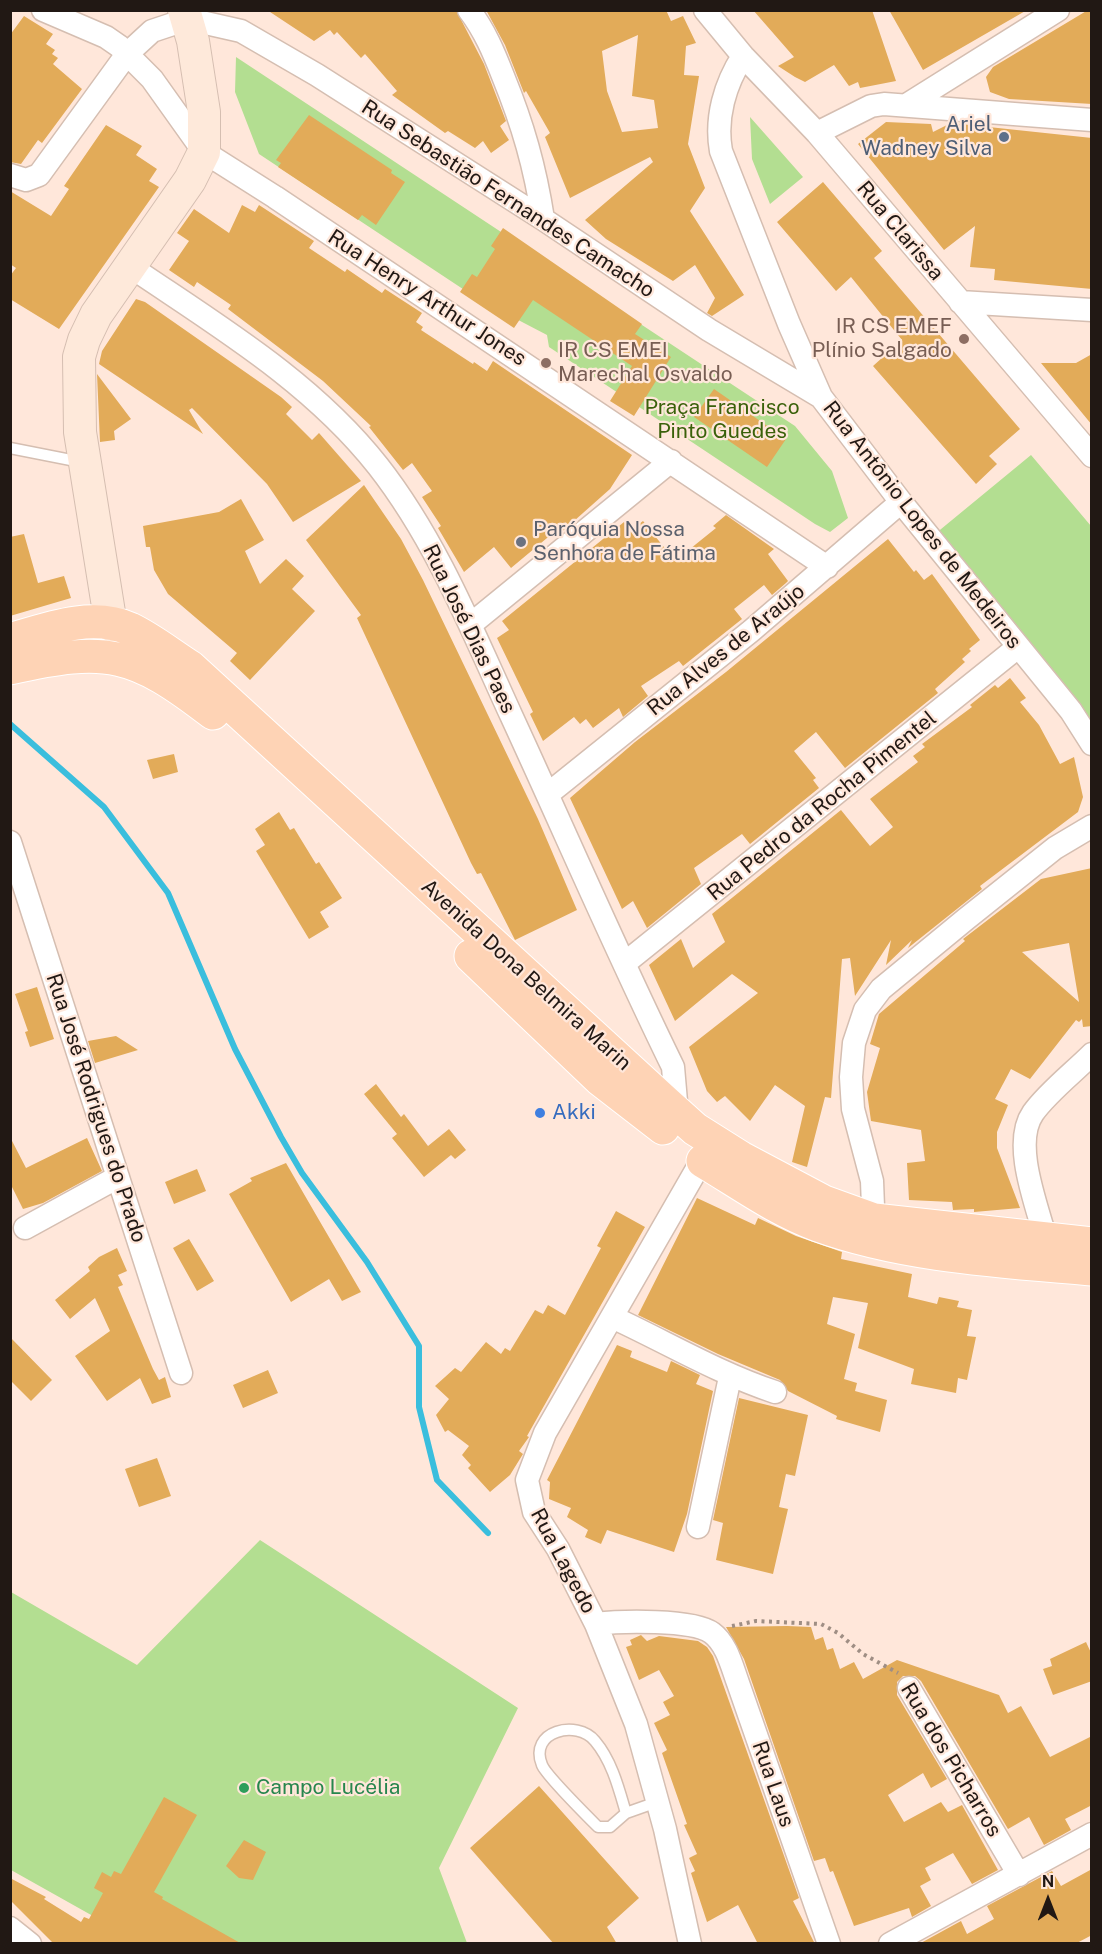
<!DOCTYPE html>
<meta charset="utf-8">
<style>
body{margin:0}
#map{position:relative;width:1102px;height:1954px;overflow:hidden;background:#ffe7da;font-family:"Public Sans",sans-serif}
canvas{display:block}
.frame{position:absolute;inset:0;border:12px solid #211814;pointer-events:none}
.north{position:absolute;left:1018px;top:1870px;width:60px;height:60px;-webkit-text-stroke:4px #ffe7da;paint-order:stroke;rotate:0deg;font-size:16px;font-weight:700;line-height:24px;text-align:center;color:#211814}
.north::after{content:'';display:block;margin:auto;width:21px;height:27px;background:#211814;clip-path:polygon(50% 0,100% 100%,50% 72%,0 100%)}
</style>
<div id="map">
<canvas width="1102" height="1954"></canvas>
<div class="frame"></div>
<div class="north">N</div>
</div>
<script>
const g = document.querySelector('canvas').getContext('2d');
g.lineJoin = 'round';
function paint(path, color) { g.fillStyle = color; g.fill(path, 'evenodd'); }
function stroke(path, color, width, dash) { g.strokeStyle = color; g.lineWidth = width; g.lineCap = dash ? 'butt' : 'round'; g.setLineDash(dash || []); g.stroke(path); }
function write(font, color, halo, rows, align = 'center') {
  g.font = font + ' "Public Sans",sans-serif'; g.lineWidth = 4.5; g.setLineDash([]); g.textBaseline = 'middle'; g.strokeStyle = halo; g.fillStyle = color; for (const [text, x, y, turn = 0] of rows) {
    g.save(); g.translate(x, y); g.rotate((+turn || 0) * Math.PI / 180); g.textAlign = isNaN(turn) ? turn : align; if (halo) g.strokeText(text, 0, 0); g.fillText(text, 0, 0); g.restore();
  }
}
paint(new Path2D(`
 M236,57L795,426L832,471L848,518L830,532L815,524L549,347L547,335L478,299L259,154L235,92Z
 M750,117L803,177L770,204L752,159Z
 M1031,455L1091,526V721L935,534Z
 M260,1540L518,1708L439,1868L467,1943H141L11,1870V1592L137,1665Z`), '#b3de91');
stroke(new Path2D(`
 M10,724L104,807L168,893L235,1049L281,1137L302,1173L367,1262L419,1346V1407L437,1480L488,1533`), '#3abedd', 6);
paint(new Path2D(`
 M267,10H456L484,64L506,121L500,126L509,140L491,153L483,141L475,148L448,131L445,133L392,95L397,91L365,54L361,58L337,32L334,35L330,30L314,41Z
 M486,10H666L671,21L683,16L696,43L686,46L684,75L699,76L688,144L705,188L690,211L744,295L712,316L707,313L715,298L695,265L673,281L606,239L585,220L653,162L650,157L570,198L545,137L550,133L526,91L524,93L505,45ZM638,35L632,96L654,100L658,128L622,132L607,91L602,51Z
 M753,10H872L896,81L860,88L858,82L849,86L834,65L805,82L795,77L778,66L794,57Z
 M889,10H1027L923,70Z
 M1088,10H1092V104L1009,99L990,92L986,77L993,67Z
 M24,16L53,34L46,44L55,50L52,54L58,58L53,64L82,89L42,143L38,140L21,164L10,162V35Z
 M309,115L392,170L391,173L405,182L376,225L362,215L358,220L278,167L281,163L276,160Z
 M886,122L931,124L933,132L951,123L1092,138V289L994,280L995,269L970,267L975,226L944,250L858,144Z
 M106,125L142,146L136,155L157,169L149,181L159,187L59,329L10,299V276L16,268L10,264V191L51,216L69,189L64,186Z
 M823,182L882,251L874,258L1020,429L989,456L997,464L976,484L873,366L902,340L851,277L836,291L777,222Z
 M242,205L255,212L259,205L314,241L309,248L345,272L347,269L382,293L385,289L422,313L416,322L423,327L421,330L473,364L474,362L487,371L493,361L632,455L610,489L556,537L553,533L511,568L494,547L464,572L438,528L441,526L422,497L432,491L412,463L403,470L369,427L371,426L323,381L228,309L231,305L197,282L194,287L169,270L189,241L177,233L194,209L229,233Z
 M503,228L642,324L635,334L671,357L634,416L610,401L632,366L533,300L514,328L460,292L472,274L477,277L495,249L491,246Z
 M136,299L145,302L281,397L292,407L286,414L312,440L319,433L361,481L293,522L267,484L192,408L189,410L203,434L99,364L102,351Z
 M1092,354V425L1041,363H1076Z
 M97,374L131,419L114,431L115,440L100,442Z
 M714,389L786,439L767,467L694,417Z
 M364,485L401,539L423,580L538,819L577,910L515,940L481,873L477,874L471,863L357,618L361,615L306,540Z
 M241,499L264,540L245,551L260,584L286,559L304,576L292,589L315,611L250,680L230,661L237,653L168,594L154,570L150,547H146L143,526L219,512Z
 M726,515L774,549L768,554L788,581L786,583L772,595L764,585L734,609L742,619L683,666L679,661L641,686L648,696L623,717L619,708L593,728L586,719L580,724L574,717L543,741L530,714L533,712L497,638L509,630L502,621L624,522L631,530L643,521L675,561L716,528L713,526Z
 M24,534L38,583L64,576L71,598L10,616V537Z
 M888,539L914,572L916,570L924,580L932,574L980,640L969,649L971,651L962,659L965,662L935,689L938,693L845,768L816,732L794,751L816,778L813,780L819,788L750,844L742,834L694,868L701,884L647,928L633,901L622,909L570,798L635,742L726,672Z
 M1010,678L1026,698L1020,702L1039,725L1060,764L1074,757L1083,797L1078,812L980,886L982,889L908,948L912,940L886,965L891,940L855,996L850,958L842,959L831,1098L825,1097L807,1167L792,1162L805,1106L775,1085L750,1121L725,1096L717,1102L707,1091L689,1047L758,993L732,974L675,1021L649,965L681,939L693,968L700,962L725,942L712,914L841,810L870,846L893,827L870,799L918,762L913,756L925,747L922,744L972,707L970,705L995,685L998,688Z
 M174,754L178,772L153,779L147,760Z
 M279,812L290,830L294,828L316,864L319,862L342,898L320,912L329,927L309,939L256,851L265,845L255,829Z
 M1092,868V1026L1083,1027L1082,1019L1079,1022L1076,1020L1030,1079L1011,1069L995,1099L1008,1105L997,1132V1148L1020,1208L974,1212V1209L953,1210L952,1202L909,1200L907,1163L925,1161L921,1130L871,1121L867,1092L880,1048L870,1044L879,1014L965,941L963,939L1041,879ZM1069,943L1079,1002L1022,952Z
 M37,987L54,1039L30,1047L25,1032L28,1031L15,994Z
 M116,1036L138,1050L95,1063L88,1041Z
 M376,1084L401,1117L404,1114L428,1146L449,1129L466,1150L455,1159L451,1155L424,1177L392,1138L397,1134L364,1094Z
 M10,1137L26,1168L87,1138L102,1171L43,1203L23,1209L10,1183Z
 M286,1163L319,1220L361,1292L342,1301L329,1279L291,1302L229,1194L252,1181L250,1178Z
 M197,1169L206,1191L174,1204L165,1182Z
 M697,1198L755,1225L758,1218L796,1236L842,1252L841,1259L912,1274L908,1297L937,1304L939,1297L959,1301L957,1307L972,1310L967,1336L976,1337L967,1380L958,1378L956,1393L911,1384L914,1369L858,1348L868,1303L833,1297L827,1324L855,1334L844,1379L857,1383L855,1391L887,1400L880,1432L836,1419L837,1416L788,1391L780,1380L718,1354L638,1315Z
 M616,1211L645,1227L527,1436L529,1437L519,1451L523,1454L510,1475L490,1492L468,1468L471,1465L462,1455L469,1446L448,1430L445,1432L436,1415L449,1399L435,1386L455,1368L461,1372L486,1342L501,1354L505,1348L510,1351L535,1310L543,1314L548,1305L565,1315L601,1248L597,1246Z
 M189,1239L214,1281L197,1291L173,1248Z
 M117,1248L127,1271L118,1275L123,1285L118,1287L153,1369L159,1380L165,1377L171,1397L152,1404L140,1378L107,1401L75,1356L110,1331L95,1298L70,1319L55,1300L90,1271L88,1267L99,1257Z
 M10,1337L52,1380L31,1401L10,1380Z
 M617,1345L632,1351L630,1357L667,1372L671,1361L700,1375L696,1384L713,1391L687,1514L674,1552L607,1530L601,1544L585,1537L588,1530L567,1517L571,1508L549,1499L550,1482L547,1480Z
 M268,1370L278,1393L243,1408L233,1385Z
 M739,1398L808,1415L795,1476L786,1474L779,1507L788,1509L773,1574L716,1560L723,1523L713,1520Z
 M157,1458L171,1496L139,1507L125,1469Z
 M787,1626L811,1627L815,1640L823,1637L827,1650L833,1648L840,1669L854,1662L863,1679L897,1660L999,1695L1008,1713L1021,1706L1050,1757L1092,1736V1805L1065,1819L1071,1830L1044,1845L1029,1817L1008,1829L921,1681L915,1676H903L897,1682V1695L947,1779L931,1788L923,1773L888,1795L904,1822L941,1802L948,1812L962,1805L998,1870L972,1884L953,1853L925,1868L931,1880L920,1886L931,1906L912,1917L909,1908L854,1926L833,1871L830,1872L825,1858L814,1861L744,1659L726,1627Z
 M641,1635L647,1641L659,1636L698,1641L707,1647L713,1656L799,1898L793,1901L815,1944H758L738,1905L707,1922L691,1873L695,1871L689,1858L697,1854L684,1825L687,1824L662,1753L667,1750L654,1723L670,1715L663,1702L674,1696L659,1670L639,1680L626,1647L632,1645L630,1640Z
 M1086,1642L1092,1655V1681L1053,1695L1043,1669L1052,1666L1050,1659Z
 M539,1786L639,1898L607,1927L617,1944H554L470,1848Z
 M164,1797L197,1815L154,1892L163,1897L162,1899L242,1944H54L10,1900V1878L46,1897L44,1899L81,1922L84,1917L89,1919L103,1893L94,1888L102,1872L111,1877L114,1871L121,1874Z
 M244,1840L266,1852L253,1880L239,1878L226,1866Z
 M1092,1869V1935L1075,1944H919L961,1921L967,1934L994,1919L987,1906L1052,1871L1061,1886Z`), '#e2ab59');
const service = new Path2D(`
 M10,448L81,462
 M626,1813C619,1789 612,1761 595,1741C577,1719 528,1731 542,1765C546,1775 587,1816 598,1827H610L626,1813L657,1802`);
const minor = new Path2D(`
 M43,10L106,37L119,46L152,79L204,152L275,197L827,567
 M469,10C485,31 494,53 503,76C523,125 535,167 543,219
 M705,10L743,56L817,133L1092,456
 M743,56C725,84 715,118 721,151L789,324L821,397L901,502L1071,711L1092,744
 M908,104L1058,10
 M817,133L871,106L884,104L1092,120
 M10,175L26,180L39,175L127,54L152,31L188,19L241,31L317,75L543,219L709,330L821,397
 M131,267C218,326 312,382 378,466C436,540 472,630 511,715C565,832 616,951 673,1067L677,1113
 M960,302L1092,310
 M470,625L671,461
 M548,794L751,631L901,502
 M10,842L181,1373
 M625,963L1018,647
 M25,1228L118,1177
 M874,1233L872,1181L853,1109L851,1077L854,1043L865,1010L881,989L966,919L1055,848L1092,826
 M1049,1251C1041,1215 1010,1146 1033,1113C1047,1093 1074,1072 1092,1054
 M612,1317C666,1342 718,1373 775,1392
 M698,1527L730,1377
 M596,1624C620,1621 693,1619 712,1633C727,1644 732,1667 738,1683L829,1944
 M909,1688L1019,1875
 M10,1928L30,1944
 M690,1944L665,1829L636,1724L596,1624L558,1549L534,1512L527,1480L545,1433L709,1148
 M890,1944L1092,1834`);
const secondary = new Path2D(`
 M111,625L80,432L79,357L84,340L96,315L190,180L204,152V112L193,41L184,10`);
const primary = new Path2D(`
 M10,640C47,629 92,612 130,629C151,639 171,655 190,667L666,1103L695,1129L741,1158L824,1202L874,1220L1092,1244
 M10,668C108,646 134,652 213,713
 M471,956L601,1080L663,1128
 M703,1161C740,1183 777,1210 818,1225C904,1256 1001,1261 1092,1269`);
stroke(service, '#d5beb1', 13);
stroke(minor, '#d5beb1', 25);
stroke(secondary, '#d5beb1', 34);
stroke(primary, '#fff', 35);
stroke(new Path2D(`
 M732,1626L756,1621L821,1624L838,1633L863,1654L898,1673`), '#9f8e84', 4, [3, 4.5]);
stroke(service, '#fff', 10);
stroke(minor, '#fff', 22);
stroke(secondary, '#fee9da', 32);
stroke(primary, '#fed3b5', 33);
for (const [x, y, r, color] of [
 [1004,137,6,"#5c6f8a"],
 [964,339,6,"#8d6e63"],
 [546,363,6,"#8d6e63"],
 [521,542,6,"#6b7280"],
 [540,1113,6,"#3f7fe0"],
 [244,1788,6,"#2e9e5b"]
]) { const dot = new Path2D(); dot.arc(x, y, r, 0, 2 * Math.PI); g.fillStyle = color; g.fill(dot); stroke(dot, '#ffe7da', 2); }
write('21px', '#4e5e75', '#ffe7da', [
 ["Ariel",992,125],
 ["Wadney Silva",992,149]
], 'right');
write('21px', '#211814', '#ffe7da', [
 ["Rua Sebastião Fernandes Camacho",508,199,33],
 ["Rua Clarissa",900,231,50],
 ["Rua Henry Arthur Jones",427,298,33],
 ["Rua Antônio Lopes de Medeiros",922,525,52],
 ["Rua José Dias Paes",469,629,64],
 ["Rua Alves de Araújo",726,650,-39],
 ["Rua Pedro da Rocha Pimentel",822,806,-39],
 ["Avenida Dona Belmira Marin",526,975,42],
 ["Rua José Rodrigues do Prado",96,1108,72],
 ["Rua Lagedo",563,1561,62],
 ["Rua dos Picharros",951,1760,59],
 ["Rua Laus",773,1784,71]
]);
write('21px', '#785e54', '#ffe7da', [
 ["IR CS EMEF",952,327],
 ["Plínio Salgado",952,351],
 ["IR CS EMEI",558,351,"left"],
 ["Marechal Osvaldo",558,375,"left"]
], 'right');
write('21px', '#3a610a', '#ffe7da', [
 ["Praça Francisco",722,408],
 ["Pinto Guedes",722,432]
]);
write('21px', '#5b616d', '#ffe7da', [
 ["Paróquia Nossa",533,530],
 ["Senhora de Fátima",533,554]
], 'left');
write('21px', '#366cbe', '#ffe7da', [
 ["Akki",552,1113]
], 'left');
write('21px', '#27864d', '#ffe7da', [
 ["Campo Lucélia",256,1788]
], 'left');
</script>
